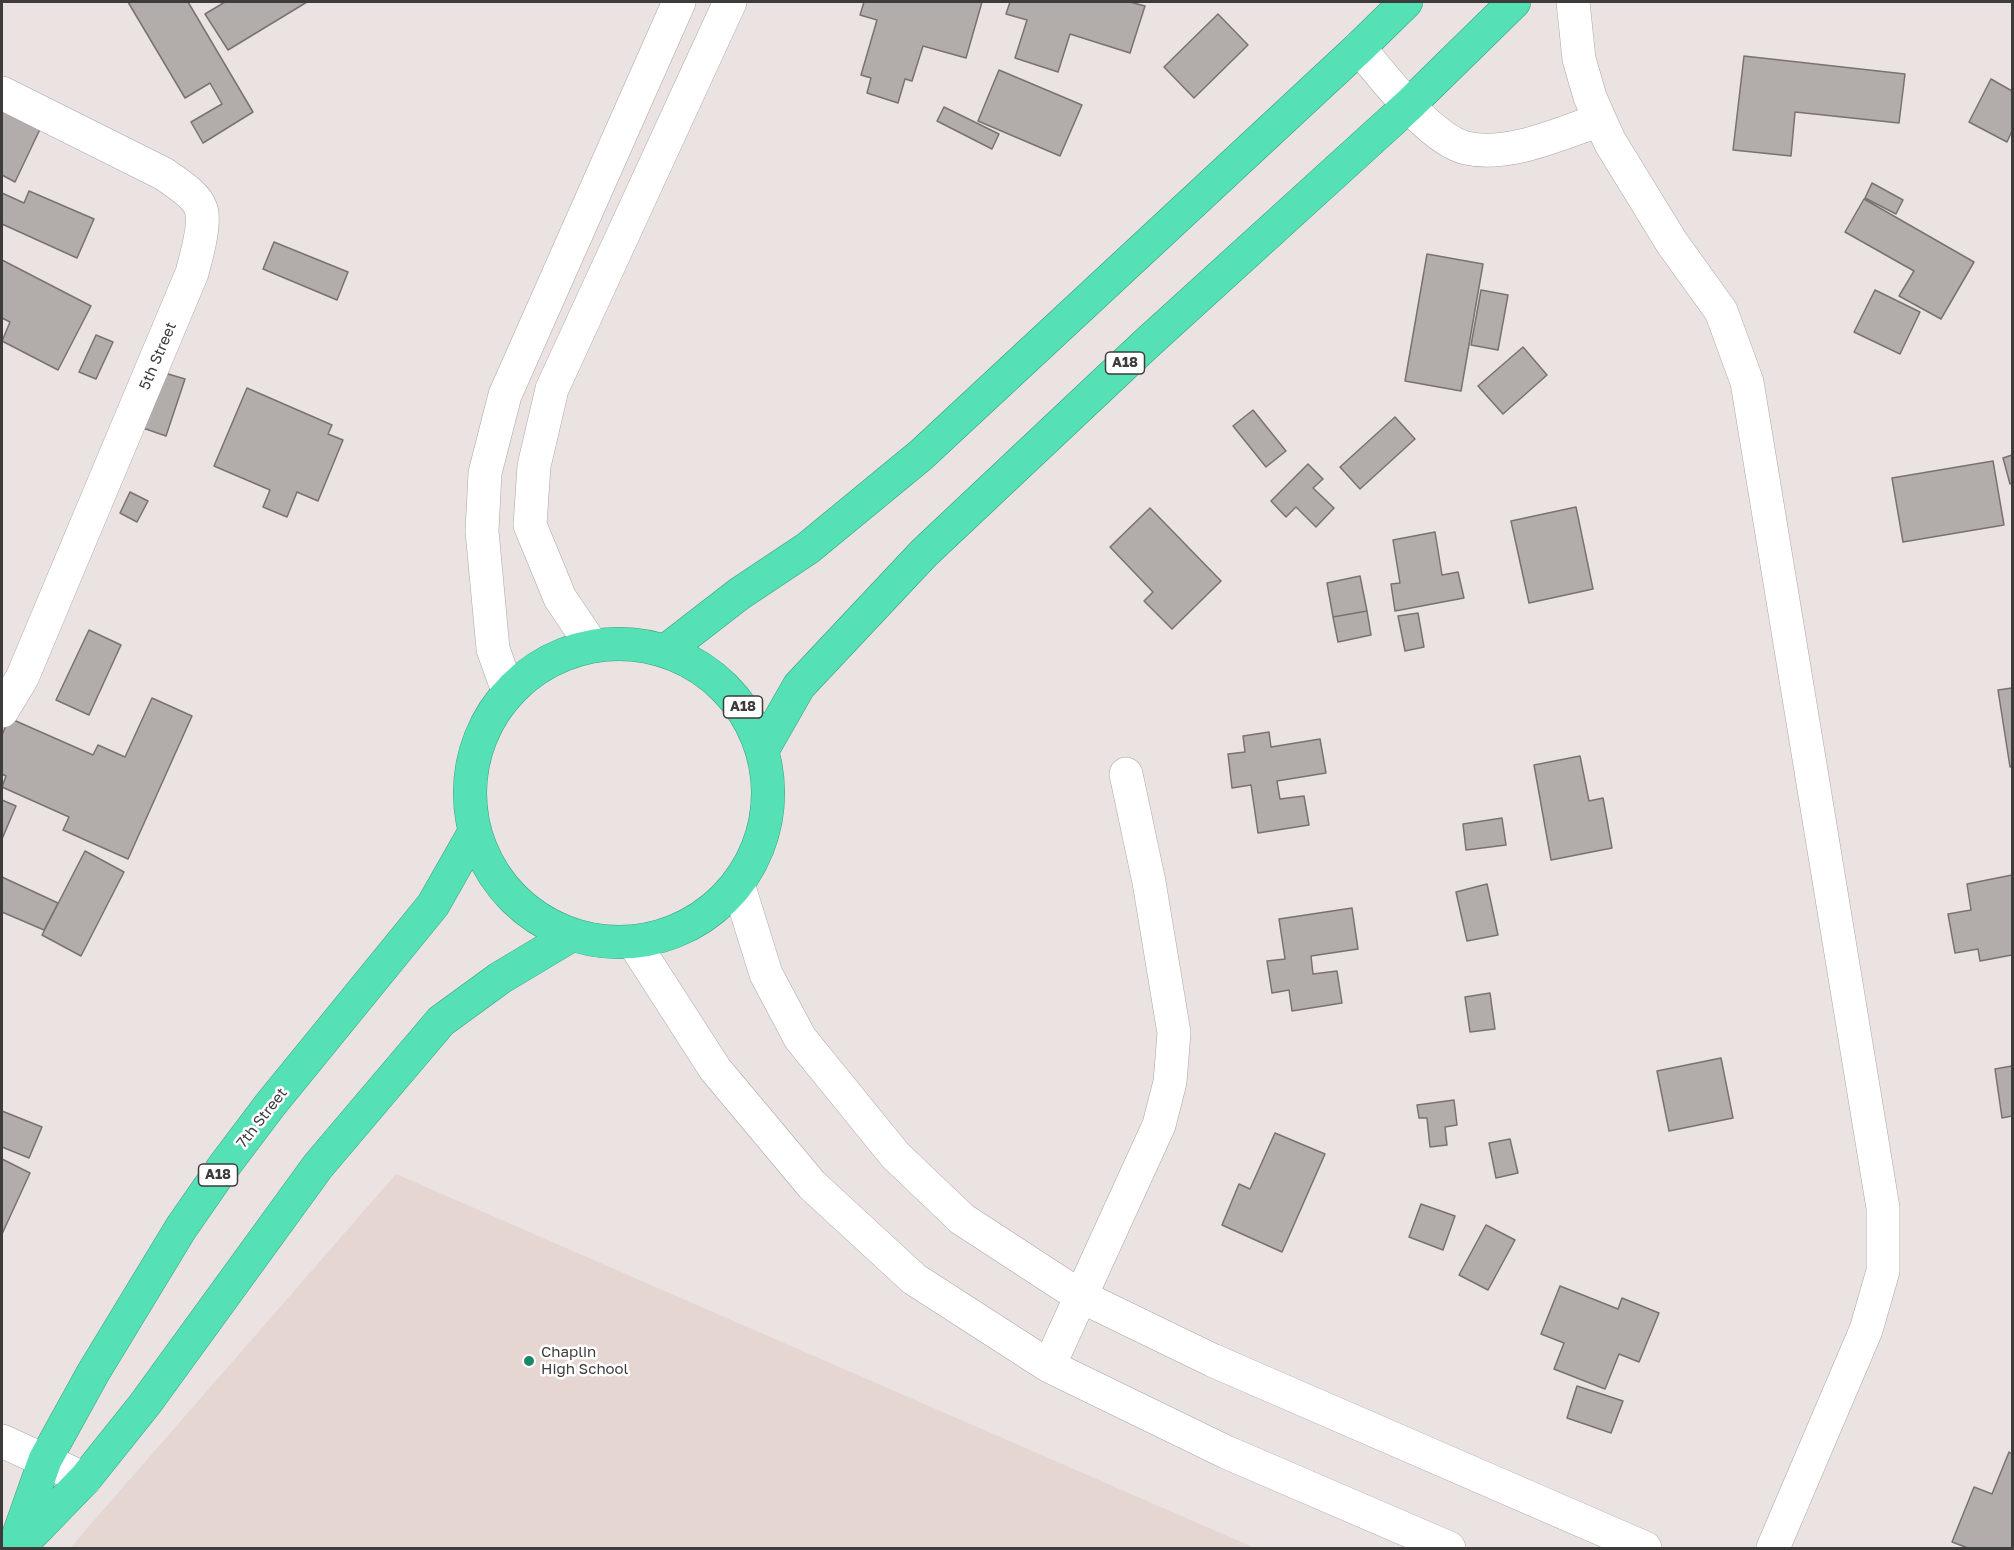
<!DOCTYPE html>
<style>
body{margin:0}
#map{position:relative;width:2014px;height:1550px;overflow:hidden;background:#eae3e2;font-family:"Golos Text",sans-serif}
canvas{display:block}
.frame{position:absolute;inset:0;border:3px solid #3e3b3b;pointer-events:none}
</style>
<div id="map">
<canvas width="2014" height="1550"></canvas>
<div class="frame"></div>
</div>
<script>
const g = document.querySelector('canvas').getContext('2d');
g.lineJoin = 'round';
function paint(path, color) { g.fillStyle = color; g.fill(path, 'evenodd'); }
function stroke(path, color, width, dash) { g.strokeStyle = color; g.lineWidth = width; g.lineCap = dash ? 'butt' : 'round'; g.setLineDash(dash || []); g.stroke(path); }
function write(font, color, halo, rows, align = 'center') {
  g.font = font + ' "Golos Text",sans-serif'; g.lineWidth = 5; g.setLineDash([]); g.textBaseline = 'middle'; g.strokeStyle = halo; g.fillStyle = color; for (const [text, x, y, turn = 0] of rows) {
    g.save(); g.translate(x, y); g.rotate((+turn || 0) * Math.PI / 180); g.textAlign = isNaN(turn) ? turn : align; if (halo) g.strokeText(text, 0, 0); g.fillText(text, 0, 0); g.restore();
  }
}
paint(new Path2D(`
 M396,1174L1255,1548H70Z`), '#e5d6d2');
const building = new Path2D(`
 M128,2H188L253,112L203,143L191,122L222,104L210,83L185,98Z
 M225,2H307L228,50L205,14Z
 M864,2H982L966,58L923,46L912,81L905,79L898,103L867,93L871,78L861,75L877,20L860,15Z
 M1010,2H1130L1145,6L1130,53L1070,34L1058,72L1015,58L1027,20L1006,14Z
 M1218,14L1248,45L1194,98L1164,67Z
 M1744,56L1905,74L1899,123L1795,112L1791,156L1733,150Z
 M999,70L1082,105L1060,156L978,121Z
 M1991,79L2012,91V131L2007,142L1969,122Z
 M2,105L42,125L15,182L2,175Z
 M944,107L999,134L992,149L937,121Z
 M1872,183L1903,200L1896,214L1865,198Z
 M29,191L94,219L77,258L2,224V193L24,203Z
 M1864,199L1974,262L1941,319L1899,296L1914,271L1845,232Z
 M274,242L348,272L337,300L263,269Z
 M1427,254L1483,264L1461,391L1405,381Z
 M2,260L91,306L58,370L2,341L10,322L2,318Z
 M1481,290L1508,295L1498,350L1471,345Z
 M1875,290L1920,312L1900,354L1854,332Z
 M96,335L113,342L96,379L79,372Z
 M1523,347L1547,375L1503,414L1478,386Z
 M158,371L185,379L166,436L140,427Z
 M247,388L332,425L328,434L343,440L318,501L297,492L287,517L263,507L270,490L214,466Z
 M1253,410L1286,451L1266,467L1233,426Z
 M1395,417L1415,439L1360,489L1340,467Z
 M2012,455V483L2010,484L2003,458Z
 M1993,461L2004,525L1903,542L1892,478Z
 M1308,464L1323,479L1313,488L1334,508L1316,527L1296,507L1286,517L1271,501Z
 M130,492L148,501L137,522L120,513Z
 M1576,507L1593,589L1529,603L1511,521Z
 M1150,508L1221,581L1172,629L1144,601L1153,592L1110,547Z
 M1435,532L1442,575L1458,572L1464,598L1395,611L1391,584L1400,583L1393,540Z
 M1360,576L1367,611L1333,617L1327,583Z
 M1367,611L1371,635L1338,642L1333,617Z
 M1418,613L1424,647L1405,651L1398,616Z
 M89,630L121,645L89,715L56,700Z
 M2012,688V766L2010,767L1998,690Z
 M152,698L192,716L128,859L63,830L69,817L2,787L6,776L2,774V735L9,718L93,755L98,745L125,757Z
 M1269,732L1271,747L1320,739L1326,773L1277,781L1280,799L1304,796L1309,825L1258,833L1251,785L1232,788L1228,754L1245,752L1243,736Z
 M1580,756L1589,801L1603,798L1612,848L1551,860L1534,765Z
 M2,800L16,806L2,839Z
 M1502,818L1506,845L1466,850L1463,824Z
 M85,851L124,872L81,956L42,935Z
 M2012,875V955L1980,961L1978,949L1955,953L1948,914L1971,910L1967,884Z
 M2,877L58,903L44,930L2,912Z
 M1487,884L1498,935L1467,941L1456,892Z
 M1352,908L1358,949L1311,956L1313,974L1337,971L1342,1003L1292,1011L1289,990L1272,993L1267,961L1285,959L1279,919Z
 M1490,993L1495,1029L1470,1032L1465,997Z
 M1721,1058L1733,1118L1669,1131L1657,1071Z
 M2012,1066V1116L2002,1118L1995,1069Z
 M1454,1100L1457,1125L1445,1127L1447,1145L1430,1147L1427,1118H1419L1417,1105Z
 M2,1111L42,1127L29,1158L2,1147Z
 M1275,1133L1325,1154L1282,1252L1222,1225L1239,1184L1250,1189Z
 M1510,1139L1518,1173L1496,1178L1489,1143Z
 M2,1159L30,1173L2,1234Z
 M1421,1204L1455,1216L1443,1250L1409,1237Z
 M1486,1225L1515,1240L1488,1290L1459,1275Z
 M1560,1286L1618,1309L1622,1298L1659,1313L1639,1362L1619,1354L1605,1389L1554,1369L1564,1343L1541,1334Z
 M1577,1386L1623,1401L1611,1433L1567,1418Z
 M2009,1452L2012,1454V1548H1968L1952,1542L1974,1487L1992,1494Z`);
paint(building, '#b2acaa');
stroke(building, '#787271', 1.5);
const minor = new Path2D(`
 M1573,2L1579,59L1590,97L1600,120L1610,142L1672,243L1721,311L1747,382L1883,1208V1271L1866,1330L1773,1548
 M1359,48C1383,76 1430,139 1466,148C1508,158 1561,133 1600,120
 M2,93L164,174C175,182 197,195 201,209C206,223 196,258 192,273L22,678L2,711
 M591,644L560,598L530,525L534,466L552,389L730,2
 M508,691L493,649L482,531L485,473L505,395L679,2
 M738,884L766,974L800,1038L895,1155L962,1219L1080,1296L1212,1360L1645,1548
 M634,943L715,1069L812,1185L914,1279L1049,1366L1226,1452L1449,1548
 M1049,1366L1159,1125L1170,1082L1174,1033L1149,882L1126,774
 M2,1441L85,1479`);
const trunk = new Path2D(`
 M470 793a149 149 0 1 1 298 0a149 149 0 1 1-298 0Z
 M668,649L739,594L808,548L921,455L1359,48L1406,2
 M763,749L799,686L924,553L1145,345L1409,105L1514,2
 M20,1546L85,1479L145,1404L318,1166L441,1021L500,978L570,936
 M14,1548L45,1460L93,1373L181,1228L224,1166L270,1105L433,905L474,833`);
stroke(minor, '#aca5a4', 34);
stroke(trunk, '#32a17f', 34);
stroke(minor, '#fff', 33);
stroke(trunk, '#56e0b6', 33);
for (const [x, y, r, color] of [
 [529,1361,6,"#198866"]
]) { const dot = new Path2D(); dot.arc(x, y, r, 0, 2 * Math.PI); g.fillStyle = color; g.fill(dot); stroke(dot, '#fff', 2); }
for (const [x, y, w] of [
 [1125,363,39],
 [743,707,39],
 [218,1175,39]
]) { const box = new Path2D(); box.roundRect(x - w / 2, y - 11, w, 22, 4.5); g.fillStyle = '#fff'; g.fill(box); stroke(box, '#3e3b3b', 1.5); }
write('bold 14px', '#3e3b3b', null, [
 ["A18",1125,363],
 ["A18",743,707],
 ["A18",218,1175]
]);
write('15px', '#3e3b3b', '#fff', [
 ["5th Street",158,356,-67],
 ["7th Street",262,1118,-52]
]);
write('15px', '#3e3b3b', '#fff', [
 ["Chaplin",541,1352],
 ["High School",541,1369]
], 'left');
</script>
